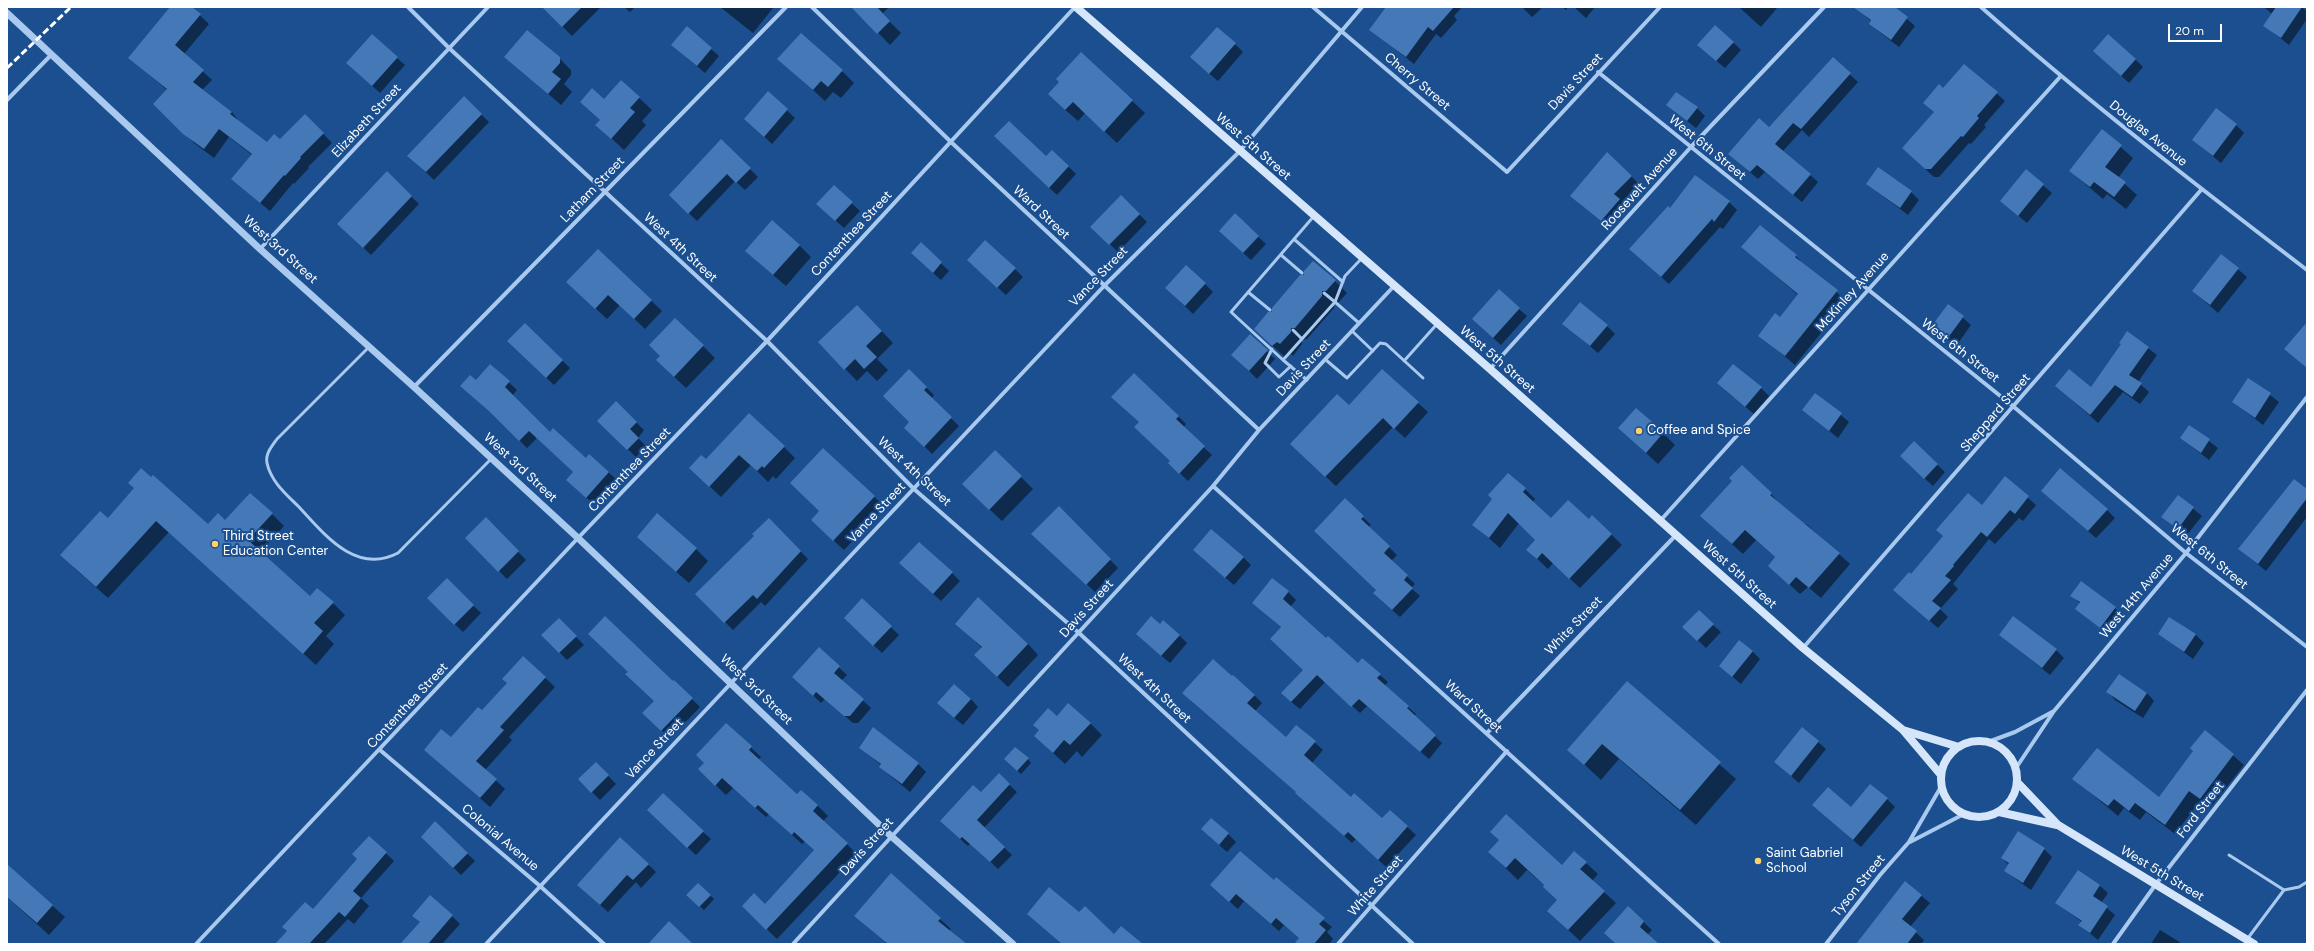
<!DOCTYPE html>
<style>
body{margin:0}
#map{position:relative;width:2314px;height:951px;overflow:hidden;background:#1b4f8f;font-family:"DM Sans",sans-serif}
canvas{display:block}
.frame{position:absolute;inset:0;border:8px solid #fff;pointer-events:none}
.scale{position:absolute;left:2168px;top:24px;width:54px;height:18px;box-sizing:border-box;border:2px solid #fff;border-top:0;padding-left:5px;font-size:12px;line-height:14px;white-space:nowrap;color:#fff;-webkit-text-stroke:3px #1b4f8f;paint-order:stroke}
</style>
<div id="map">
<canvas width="2314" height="951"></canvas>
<div class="frame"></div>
<div class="scale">20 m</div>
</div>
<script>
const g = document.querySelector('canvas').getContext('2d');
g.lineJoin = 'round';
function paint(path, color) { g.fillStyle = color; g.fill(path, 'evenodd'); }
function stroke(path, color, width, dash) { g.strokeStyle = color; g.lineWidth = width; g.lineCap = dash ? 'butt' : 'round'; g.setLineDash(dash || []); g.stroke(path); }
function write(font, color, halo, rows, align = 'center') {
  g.font = font + ' "DM Sans",sans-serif'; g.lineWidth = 4; g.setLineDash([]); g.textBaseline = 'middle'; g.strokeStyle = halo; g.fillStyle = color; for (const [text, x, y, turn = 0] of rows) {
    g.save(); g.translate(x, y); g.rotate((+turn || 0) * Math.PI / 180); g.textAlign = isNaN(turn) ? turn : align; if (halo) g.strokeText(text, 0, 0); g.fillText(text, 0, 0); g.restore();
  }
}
paint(new Path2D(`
 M171,7H191L209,24L184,54L212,80L202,90L232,112L240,123L267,143L280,140L305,115L332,143L308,167L309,168L294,184L293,183L270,211L241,187L252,155L229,137L214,158L194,143L154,104L167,90L130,58Z
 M556,7H601L572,36L550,14Z
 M624,7H635L630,12Z
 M720,7H774L753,33Z
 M853,7H889L882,14L901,33L890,45Z
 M1390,7H1462L1454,16L1457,20L1441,38L1436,34L1414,64L1371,30Z
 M1522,7H1543L1532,17Z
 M1562,7H1568L1566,10Z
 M1574,7H1595L1586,18Z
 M1739,7H1776L1777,8L1761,27Z
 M1855,7H1893L1915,26L1899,47L1878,31L1870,24L1872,22Z
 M2264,7H2302L2307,12V19L2289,45L2264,25L2272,14Z
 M1733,42L1741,50L1725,68L1707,53Z
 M1235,44L1243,52L1218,81L1199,65Z
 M672,45L711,49L719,56L705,73Z
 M1081,53L1145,113L1117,143L1085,113L1078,121L1061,106V82Z
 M506,57L559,58L571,70V75L564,84L572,92L561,105Z
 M397,58L405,65L380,93L347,63Z
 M2102,58L2135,59L2143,67L2129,83Z
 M779,59L842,71L854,83L841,98L833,92L825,101Z
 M1833,59L1858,82L1809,137L1802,130L1783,151L1818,182L1802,202L1765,172L1758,179L1737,161Z
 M1964,65L2005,101L1984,125L1986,127L1971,144L1969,143L1939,177H1934L1911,156L1935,113L1924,103L1943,89Z
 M621,81L652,110L642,121L646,125L624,150L597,125L601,121L581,102L604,100Z
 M768,93L795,118L772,144L753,126Z
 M464,98L489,122L434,180L417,164Z
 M1667,105L1697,108L1705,116L1696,128Z
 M2236,125L2244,133L2221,163L2193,140Z
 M2102,131L2133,158L2118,178L2137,195L2126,209L2107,194L2103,199L2070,171Z
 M721,140L758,177L745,190L735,181L697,221L670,195Z
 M1003,144L1068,166L1076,174L1057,195Z
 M2026,171L2052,193L2027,223L2001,201Z
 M387,173L419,204L371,255L339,224Z
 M1631,176L1639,184L1622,202L1627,208L1610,228L1579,203Z
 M1867,184L1911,192L1919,200L1908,215Z
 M834,187L860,211L844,228L826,212Z
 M1121,196L1147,222L1118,252L1092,227Z
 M1729,202L1737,210L1723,229L1720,227L1669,284L1638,256L1671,209Z
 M1235,215L1266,244L1251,260L1228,239Z
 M921,244L949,271L941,280L920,261Z
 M799,245L811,257L786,286L758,262Z
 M1743,247L1796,256L1805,266L1847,301L1795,365L1760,335L1780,318L1798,295Z
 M598,250L662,311L645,329L620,305L607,319L579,293Z
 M2221,255L2247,277L2218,313L2193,291Z
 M976,268L1015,269L1023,277L1006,295Z
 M1305,276L1335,281L1347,293L1338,303L1333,302L1334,308L1307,339L1302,340V344L1293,356L1290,353L1285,357L1267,341L1273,313Z
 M1205,284L1213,292L1193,314L1166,288Z
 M1948,305L1971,325L1956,346L1932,327Z
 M1519,309L1527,316L1501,345L1481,327Z
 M869,318L893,343L877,359L888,370L877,381L867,371L857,381L819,342Z
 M525,324L570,368L554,385L516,349Z
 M1607,326L1615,334L1598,353L1572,331Z
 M2127,332L2157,355L2138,382L2149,392L2140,404L2123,392L2098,423L2056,386L2091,389L2122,345Z
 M1250,335L1275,359L1257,379L1233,355Z
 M703,346L715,358L686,388L669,372Z
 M490,365L517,390L512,396L550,433L586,460L589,455L617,480L595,505L575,488L574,473L537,438L527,448L498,419L476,382Z
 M909,371L934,395L931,399L959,426L932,454L906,428L911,423Z
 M2249,379L2279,402L2263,425L2233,402Z
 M1761,388L1769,396L1754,414L1726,391Z
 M1816,394L1849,422L1838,438L1804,410Z
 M616,403L644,430L638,438L646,446L636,457L598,421Z
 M1418,403L1428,412L1405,438L1393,427L1336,486L1301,454L1349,407Z
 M1178,416L1186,424L1183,428L1212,455L1188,481L1169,463L1171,461L1143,435Z
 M2189,426L2218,448L2209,460L2181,438Z
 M1619,428L1663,433L1675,445L1658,464Z
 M1914,443L1945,472L1933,486L1909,464Z
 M784,447L795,458L776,479L773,476L768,482L751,465L721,497L702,479L706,461Z
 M824,449L885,507L844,550L822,530L820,511Z
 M1021,477L1033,489L1002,521L975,496Z
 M2005,478L2036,505L2023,521L2019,518L1995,544L1989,539L1953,584L1958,589L1940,609L1948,617L1938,628L1894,590L1912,576L1982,506Z
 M135,489L208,526L272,514L284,526L260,552L310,597L333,603L345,615L326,636L334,644L316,665L169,532L108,598L73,567L108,519Z
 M1525,489L1535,499L1533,502L1551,519L1589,520L1611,534L1622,545L1580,588L1553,563L1548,569L1528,550L1537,540L1519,523L1500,548L1474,525Z
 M2307,490V517L2266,571L2239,549Z
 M1771,494L1781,505L1804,526L1806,524L1850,564L1821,598L1808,587L1800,594L1780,576L1776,558L1756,540L1743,554L1712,526Z
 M2178,496L2202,516L2186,536L2163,517Z
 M2050,498L2107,510L2115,518L2096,538Z
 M1345,500L1371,525L1368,527L1397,555L1391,561L1415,584L1411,588L1420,596L1400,617L1382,601Z
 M1059,507L1118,568L1095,592L1032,534Z
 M486,519L526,560L507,579L466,538Z
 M769,519L808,559L765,606L761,602L733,630L697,594L755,536Z
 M650,549H696L708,561L689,583Z
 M1243,557L1251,565L1234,585L1202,558Z
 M908,571L952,573L960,581L941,601Z
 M447,580L481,613L463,632L428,598Z
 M1288,592L1296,600L1290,607L1326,640L1358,665L1380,675L1388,682L1384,686L1416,714L1414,716L1442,743L1429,759L1367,706L1360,713L1325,682L1300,709L1290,701L1304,671L1282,628L1253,603Z
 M2072,595L2115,608L2123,616L2109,635L2076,609L2080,604Z
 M862,600L899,635L882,653L853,626Z
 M2170,618L2196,635L2204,643L2193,659L2159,634Z
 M559,619L584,645L567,660L542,635Z
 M957,624L1028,644L1038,655L1008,687L986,666L982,648Z
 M1160,625L1179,635L1187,643L1170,663L1145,642Z
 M1713,625L1721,632L1706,648L1684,627Z
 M2000,635L2056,650L2064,658L2050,675Z
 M819,649L847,675L841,681L871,708L858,723H853L825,699L821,703L801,684Z
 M1752,651L1760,659L1741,684L1720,666Z
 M524,658L555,687L509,737L512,740L485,770L505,789L490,807L425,750L451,738L482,712L508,683Z
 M674,681L700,707L670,738L651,721Z
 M1627,683L1736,779L1696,825L1619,759L1601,780L1569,750Z
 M2108,692L2147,693L2154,701L2143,718L2115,700Z
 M1254,695L1262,703L1255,711L1286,738L1296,726L1323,750L1312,763L1352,798L1382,820L1390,811L1416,835L1386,867L1356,839L1352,843L1297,792L1191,701Z
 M971,699L978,707L963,725L946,711Z
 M1057,717L1090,723L1102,735L1082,757L1077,751L1065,764L1035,736Z
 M726,724L761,757L758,760L798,795L801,791L818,806L828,816L823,821L857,854L777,939L743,906L765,905L815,851L805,841L802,844L769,814L766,817L733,788L726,795L709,779L705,763Z
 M1803,729L1826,749L1799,783L1775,762Z
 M2205,731L2244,765L2210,808L2200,801L2175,834L2146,812L2140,820L2124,808L2118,816L2074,779L2159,799L2194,751Z
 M860,748L918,764L926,772L910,792L888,774L880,766L881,765Z
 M1028,759L1031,763L1021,774L1009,763Z
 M596,763L616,784L600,800L579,779Z
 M999,775L1017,792L984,828L1012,855L998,869L971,843L968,846L949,829Z
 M1887,799L1895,807L1861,847L1813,805L1851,809Z
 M656,818L703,832L711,839L696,855Z
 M435,823L475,861L461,875L422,837Z
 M1228,834L1236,842L1227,852L1210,837Z
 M369,837L394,861L361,898L369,906L354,924L348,919L324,944H276L313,911L358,859Z
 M621,838L656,872L641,888L636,882L608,912L587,893Z
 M2044,849L2052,857L2031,890L2005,871L2009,865L2002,858Z
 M1489,852L1562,866L1586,863L1598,874L1592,881L1616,903L1580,941L1561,923L1558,900L1545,886L1527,870L1518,880Z
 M7,865L65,917L49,935L7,897Z
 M1274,882L1332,927L1327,932L1333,939L1329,944H1295L1300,938L1284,925L1279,931L1244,901L1238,909L1220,893Z
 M1905,882L1930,903L1910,927L1924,940L1921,944H1859Z
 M698,884L714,899L704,910L688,895Z
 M2100,886L2108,893L2101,903L2115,915L2098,940L2080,925L2082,922L2056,903Z
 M1628,908L1652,930L1647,935L1658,944H1617Z
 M413,916H452L460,924L442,944H402L421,923Z
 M940,919L951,929L949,931L965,944H884L886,942L866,926Z
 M2160,930L2178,941L2181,944H2151Z`), '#0007');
paint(new Path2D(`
 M170,7H192L201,14L175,45L204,70L193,82L232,112L230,114L267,142L274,134L280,139L305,114L324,133L300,157L301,158L285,176L284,175L260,203L231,179L252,154L219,129L204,149L183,134L153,104L167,89L128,58Z
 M542,7H582L562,27Z
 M851,7H877L890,21L877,34Z
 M1386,7H1454L1433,31L1428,27L1406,57L1369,30Z
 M1853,7H1895L1908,17L1891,40L1869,24L1871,20Z
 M2276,7H2302L2281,38L2263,26Z
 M1715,25L1734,42L1716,61L1697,45Z
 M687,26L712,48L697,66L671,45Z
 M1217,27L1236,43L1209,74L1190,57Z
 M527,30L560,57V63L552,72L561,79L548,94L504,57Z
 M801,33L843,70L828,87L821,81L813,90L777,59Z
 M372,34L398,57L372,86L346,63Z
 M2108,34L2136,59L2121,76L2093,51Z
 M1081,52L1133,100L1104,132L1073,102L1065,110L1048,94L1059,82L1056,79Z
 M1833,57L1851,73L1801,129L1793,123L1775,144L1811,174L1793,195L1757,165L1750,172L1728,154L1759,118L1769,127Z
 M1964,64L1998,92L1977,116L1979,118L1963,137L1961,136L1931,169H1925L1902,148L1934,112L1923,103L1939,84L1943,88Z
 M621,80L640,97L630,108L635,112L611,139L595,125L600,120L580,102L592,88L604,99Z
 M768,91L788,109L764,137L744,119Z
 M1676,92L1698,107L1687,121L1666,105Z
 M464,96L482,114L426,172L407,156Z
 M2216,108L2237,124L2213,156L2192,140Z
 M1009,121L1046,156L1052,150L1069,166L1049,188L994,136Z
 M2102,129L2122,145L2105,167L2126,182L2114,197L2094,182L2090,187L2069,171Z
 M721,139L751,168L736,183L727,174L688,214L669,195Z
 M1607,152L1632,176L1614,194L1620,199L1601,221L1570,196Z
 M1878,167L1912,191L1900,208L1866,184Z
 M2026,169L2044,184L2018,216L2000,201Z
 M387,171L412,196L363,248L337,224Z
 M1695,175L1730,201L1714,222L1712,219L1661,277L1629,249L1668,206L1670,208Z
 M834,185L853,202L835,221L816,204Z
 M1121,195L1140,214L1109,245L1090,227Z
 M1235,213L1259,236L1243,253L1219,231Z
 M772,220L800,245L773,275L745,251Z
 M1760,225L1797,255L1795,257L1838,290L1785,356L1758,336L1775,313L1780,317L1798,294L1741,247Z
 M985,240L1016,268L997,288L967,260Z
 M921,242L942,262L933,273L911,253Z
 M598,249L652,300L634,319L608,295L595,309L566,282Z
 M2221,254L2239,268L2210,305L2192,291Z
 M1313,261L1336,280L1326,291H1322V296L1295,328H1291V332L1280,344L1277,342L1272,346L1254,329L1268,312H1272V308L1300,275H1304V271Z
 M1186,265L1206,283L1185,306L1165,288Z
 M1499,289L1520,308L1493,338L1472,319Z
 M1580,302L1608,325L1590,346L1562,324Z
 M1948,304L1964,316L1947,339L1931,327Z
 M857,305L882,331L866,346L877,357L864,369L855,359L844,370L818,342Z
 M675,318L704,345L674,377L656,360L660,356L649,345Z
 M2307,322V368L2284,349Z
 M525,323L563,360L546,378L507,341Z
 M2127,331L2149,347L2129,375L2142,383L2132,397L2115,385L2090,415L2055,386L2069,369L2091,387L2121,344L2119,343Z
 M1250,334L1268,350L1249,371L1231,355Z
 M490,364L510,381L505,387L550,432L553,428L586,458L589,454L609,472L586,498L566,480L573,472L529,431L519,441L490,412L460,386L470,375L476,380Z
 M1733,364L1762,387L1745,407L1717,383Z
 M909,369L927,387L924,390L952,417L924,447L904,428L909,422L883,396Z
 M1382,369L1419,402L1394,429L1383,418L1325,477L1290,444L1337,394L1349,405Z
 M1134,373L1179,416L1176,419L1205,446L1179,474L1168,463L1170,461L1134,427L1139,422L1111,397Z
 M2248,378L2271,393L2255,418L2232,402Z
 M1815,393L1842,413L1829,431L1802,410Z
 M616,401L637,422L630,429L639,438L627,450L597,421Z
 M1636,408L1664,432L1646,453L1618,428Z
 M749,413L785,446L764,468L762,466L757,471L739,455L709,487L689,468L701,455L706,459Z
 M2189,425L2210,439L2201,453L2180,438Z
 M1914,441L1938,464L1924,479L1900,456Z
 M823,448L875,496L833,541L811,520L819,511L790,483Z
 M995,450L1022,476L989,510L962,484Z
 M1742,465L1772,493L1770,495L1840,553L1809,588L1796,577L1789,585L1768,566L1775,557L1745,530L1732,544L1700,516L1732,481L1729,478Z
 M141,468L151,477L153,475L208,524L218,513L225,520L250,493L273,513L248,540L310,596L317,588L334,602L314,623L323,631L303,654L156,521L96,587L60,555L100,511L108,518L134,488L128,483Z
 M2060,468L2108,509L2088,531L2041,491Z
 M1508,473L1526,488L1523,492L1551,518L1568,500L1589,519L1592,515L1612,534L1569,579L1542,553L1537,559L1526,550L1535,540L1508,513L1489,538L1472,525L1492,499L1488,495Z
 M2005,476L2029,496L2015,514L2010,510L1987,537L1981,532L1953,565L1954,566L1945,576L1951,580L1932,601L1941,608L1929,621L1893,590L1909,572L1911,574L1943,536L1936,530L1968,493L1982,505Z
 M2294,479L2307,489V498L2258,564L2238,549Z
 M2178,495L2194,507L2178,529L2161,517Z
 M1345,498L1364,516L1361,519L1390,546L1384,553L1408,575L1404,580L1413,588L1392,610L1373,593L1376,590L1314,531Z
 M1059,506L1111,559L1086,585L1031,534Z
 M657,513L697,548L676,572L637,537Z
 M486,517L519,551L498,572L465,538Z
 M769,518L801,551L757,599L753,595L724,623L695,594L754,536L752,534Z
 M1211,529L1244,557L1225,578L1193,550Z
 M919,542L953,572L933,594L899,563Z
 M447,578L474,605L454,625L427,598Z
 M1272,578L1289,591L1283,599L1326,638L1328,636L1358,663L1362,658L1381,674L1377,678L1409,706L1407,708L1436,735L1420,752L1359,699L1351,707L1317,675L1291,702L1281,693L1303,670L1270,639L1281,627L1252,603Z
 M2081,581L2116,607L2100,628L2075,609L2080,602L2070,596Z
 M978,597L1028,644L997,677L974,655L982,647L955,624Z
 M862,598L892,626L873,646L844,618Z
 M1699,610L1714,624L1697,641L1682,627Z
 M605,616L673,681L674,680L693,698L661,731L642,713L654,701L625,674L628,672L588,634Z
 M1151,616L1160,624L1163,620L1180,635L1161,656L1136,634Z
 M2013,616L2057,649L2042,668L1999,635Z
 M2169,617L2196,634L2184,652L2158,634Z
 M559,618L577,636L559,653L541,635Z
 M1739,640L1753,651L1732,677L1719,666Z
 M819,647L840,666L834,673L864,699L850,716H844L816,692L813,696L792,677Z
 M523,656L546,677L500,727L504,730L476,761L497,779L480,798L424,750L441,729L451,737L478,707L482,710L507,683L502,679Z
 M1213,659L1232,676L1233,675L1255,695L1247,703L1286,737L1296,725L1316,741L1304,755L1351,797L1354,793L1382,818L1390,810L1408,826L1378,860L1348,832L1344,836L1295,793L1296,792L1182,693Z
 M2119,674L2147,693L2135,711L2106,692Z
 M1627,681L1721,762L1680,810L1602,744L1584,765L1567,750Z
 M954,684L971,699L954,718L937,703Z
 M1068,703L1091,723L1070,745L1064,740L1053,753L1034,736L1039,730L1033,725L1048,708L1057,716Z
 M726,723L752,746L749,750L797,794L801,790L818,805L813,811L848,843L766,930L742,906L754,893L765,904L814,850L794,832L792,835L758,805L755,808L722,778L715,786L698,769L704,763L696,755Z
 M873,727L919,763L902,784L879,767L881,764L859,748Z
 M1802,727L1819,741L1791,776L1774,762Z
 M2205,730L2234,754L2200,799L2189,791L2165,825L2135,803L2129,811L2114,799L2108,806L2072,779L2097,748L2159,797L2193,751L2190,748Z
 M1015,747L1029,758L1017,771L1004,759Z
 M596,762L609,775L591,793L578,779Z
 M999,773L1010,784L977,820L1005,847L990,862L962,837L960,839L940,821L973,785L981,792Z
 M1870,784L1888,798L1853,840L1812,805L1828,787L1851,807Z
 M663,793L704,831L687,848L647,810Z
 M1506,814L1562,865L1574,851L1587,862L1580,869L1605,891L1568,930L1547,911L1557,900L1543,887L1544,885L1515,858L1506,868L1488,852L1499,840L1490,832Z
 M1211,818L1229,833L1219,845L1201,829Z
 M435,821L468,853L453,868L421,837Z
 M2018,831L2045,848L2023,883L2004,871L2009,863L2001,858Z
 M369,836L387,852L353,891L361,898L345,917L339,912L309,944H275L287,931L282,927L305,902L313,909L357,859L352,854Z
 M620,837L649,864L633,880L627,875L600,905L577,885Z
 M1240,851L1274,880L1276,877L1325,918L1319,924L1326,930L1314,944H1294L1299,938L1276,918L1271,924L1236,894L1229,902L1210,885Z
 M7,864L53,905L37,923L7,897Z
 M2078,870L2100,885L2093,896L2108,906L2090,933L2078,925L2082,921L2055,903Z
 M891,873L941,918L938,921L967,944H888L854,916Z
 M1905,881L1922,895L1902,919L1917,931L1907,944H1856Z
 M698,883L711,895L699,907L686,895Z
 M1049,887L1079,912L1085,906L1114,934L1121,926L1143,944H1062L1027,914Z
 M430,895L453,915L428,944H400L420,922L412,916Z
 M1628,906L1644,921L1640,927L1659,944H1616L1604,933Z
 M669,921L693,944H648Z`), '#4478b7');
stroke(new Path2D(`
 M1295,240L1343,282
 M1281,255L1302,273
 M1248,292L1270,310
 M1324,293L1335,302L1345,276L1362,258
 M1293,330L1302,339
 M1352,331L1373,351
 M369,347L277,439C272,446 265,454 267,463C271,482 287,495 299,507C325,535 356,575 398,553L491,459
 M1272,349L1265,363L1279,377L1291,366
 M1283,360L1231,312L1314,216
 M1326,360L1347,378L1380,343L1386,344L1423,378
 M1404,361L1437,324
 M1307,380L1283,360L1335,302L1359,323
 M2229,855L2284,890L2248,938
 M2284,890L2299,887L2307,882`), '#a9c9ee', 3);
stroke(new Path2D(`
 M408,7L449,48L767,341L914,489L1079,633L1413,944
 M812,7L951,142L1259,430
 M1313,7L1507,172L1660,7
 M1981,7C2086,100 2196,185 2307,270
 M1598,72L2014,407L2186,553L2307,647
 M7,100L52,54
 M260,249L488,7
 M1490,369L1690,148L1824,7
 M414,387L786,7
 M1213,486L1719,944
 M1660,521L2060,77
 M1803,648L2201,190
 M1488,732L1676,535
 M1988,742L2015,732L2054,711
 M380,750L540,886L604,944
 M2016,768L2054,711L2186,553L2307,397
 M1910,842L1964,814
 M196,944L578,538L767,341L1075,7
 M486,944L1104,286L1239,152L1362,7
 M793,944L1213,486L1259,430L1394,286
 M1338,944L1507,751
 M1826,944L1880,875L1909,842L1942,785
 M2113,944L2156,884L2307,690`), '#a9c9ee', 4);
stroke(new Path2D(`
 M7,13L260,249L414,387L578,538L891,836L1013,944`), '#a9c9ee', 7);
stroke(new Path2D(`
 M1076,7L1490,369L1803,648L1903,730L1941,775
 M1903,730L1959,747
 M1941 779a38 38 0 1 1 76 0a38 38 0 1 1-76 0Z
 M2017,782L2058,825L2254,944
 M1999,812L2057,825`), '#d6e6fa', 8);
stroke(new Path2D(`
 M7,68L71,7`), '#fff', 3, [7, 3]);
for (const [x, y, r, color] of [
 [1639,431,4,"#ffd166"],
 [215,544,4,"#ffd166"],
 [1758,861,4,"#ffd166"]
]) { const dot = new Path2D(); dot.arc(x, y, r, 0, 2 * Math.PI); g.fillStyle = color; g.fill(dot); stroke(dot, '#1b4f8f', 1.5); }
write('13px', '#fff', '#1b4f8f', [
 ["Cherry Street",1417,82,40],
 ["Davis Street",1576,82,-47],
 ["Elizabeth Street",367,121,-47],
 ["Douglas Avenue",2148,134,39],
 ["West 5th Street",1253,147,41],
 ["West 6th Street",1707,148,39],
 ["Roosevelt Avenue",1640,189,-48],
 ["Latham Street",593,190,-46],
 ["Ward Street",1041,213,43],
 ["Contenthea Street",852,234,-47],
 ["West 4th Street",680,248,43],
 ["West 3rd Street",280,250,42],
 ["Vance Street",1099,277,-46],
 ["McKinley Avenue",1853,292,-48],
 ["West 6th Street",1960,351,38],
 ["West 5th Street",1497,360,41],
 ["Davis Street",1304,368,-47],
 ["Sheppard Street",1996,413,-49],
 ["West 3rd Street",520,468,43],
 ["Contenthea Street",630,470,-46],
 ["West 4th Street",914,472,43],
 ["Vance Street",877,513,-47],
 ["West 6th Street",2209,557,39],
 ["West 5th Street",1739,575,42],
 ["West 14th Avenue",2137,596,-50],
 ["Davis Street",1087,609,-48],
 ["White Street",1574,626,-46],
 ["West 4th Street",1154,689,43],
 ["West 3rd Street",756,690,44],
 ["Contenthea Street",408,706,-47],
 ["Ward Street",1473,707,42],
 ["Vance Street",655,749,-47],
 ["Ford Street",2201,810,-52],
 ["Colonial Avenue",500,838,40],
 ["Davis Street",867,847,-48],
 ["West 5th Street",2162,874,31],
 ["White Street",1376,886,-49],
 ["Tyson Street",1859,886,-51]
]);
write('13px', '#fff', '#1b4f8f', [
 ["Coffee and Spice",1647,431],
 ["Third Street",223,537],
 ["Education Center",223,552],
 ["Saint Gabriel",1766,854],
 ["School",1766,869]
], 'left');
</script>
